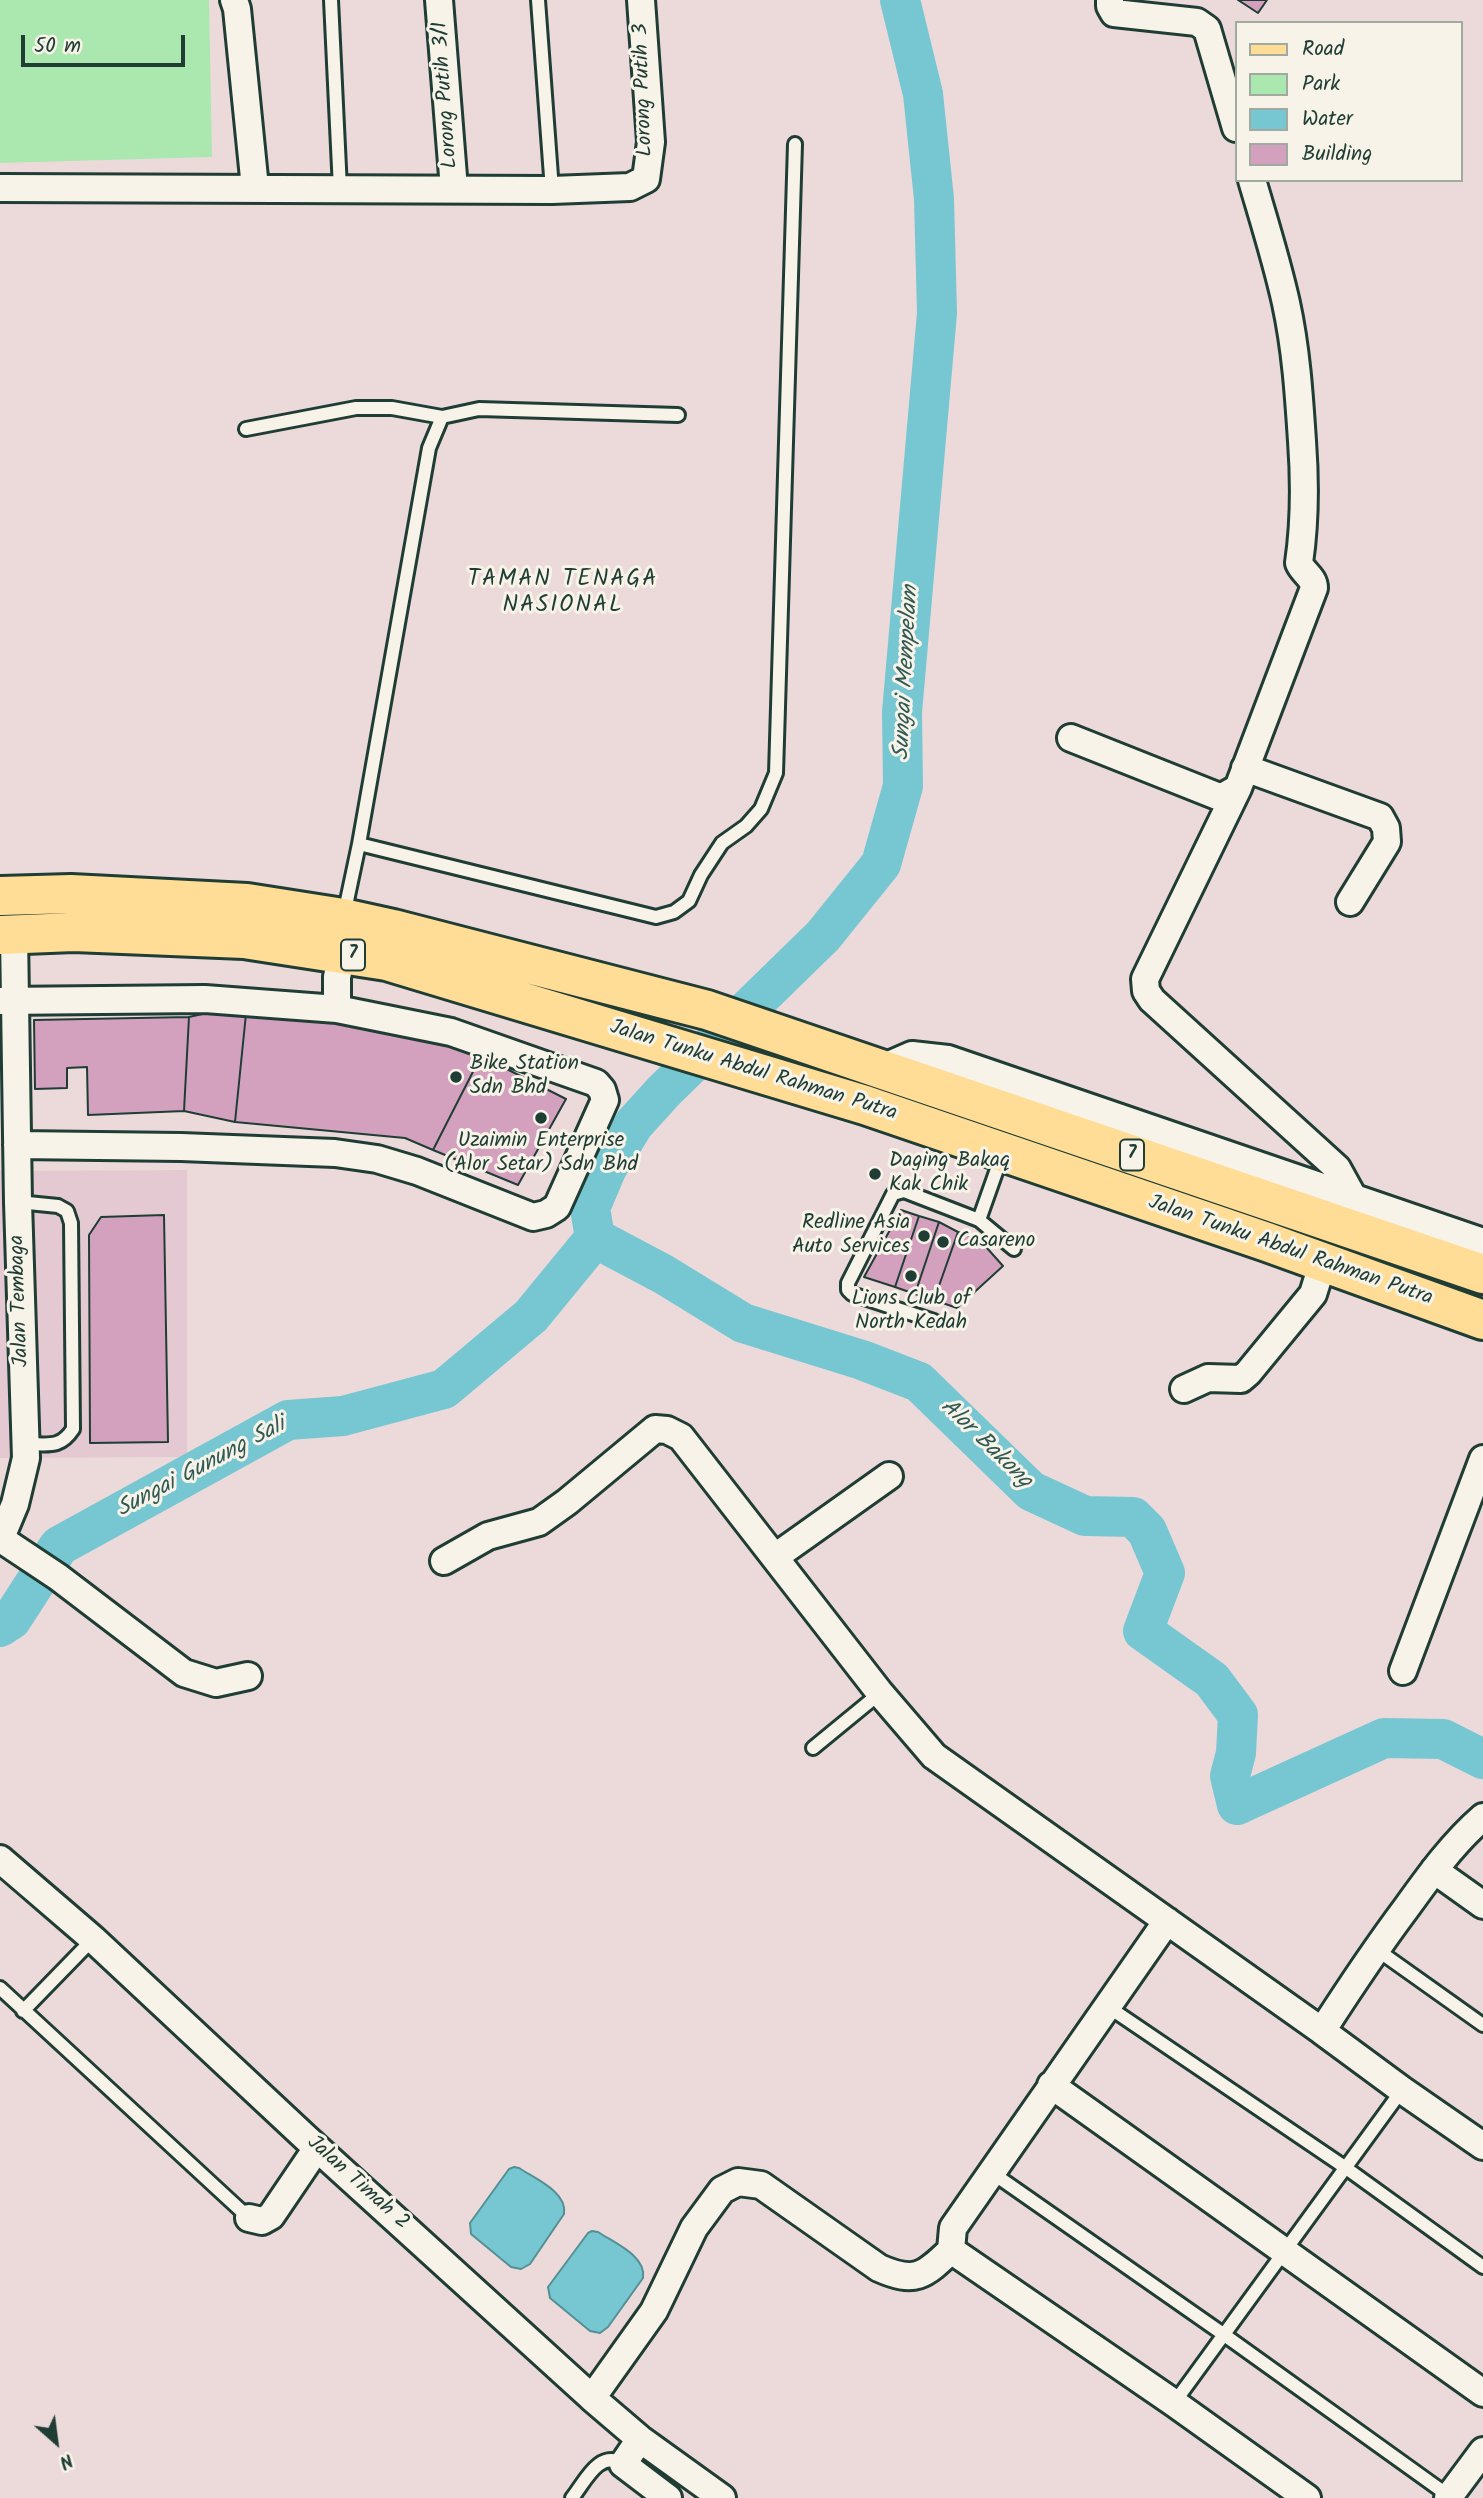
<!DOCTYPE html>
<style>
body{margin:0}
#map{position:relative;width:1483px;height:2498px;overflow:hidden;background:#ecdadb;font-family:Kalam,sans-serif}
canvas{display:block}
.legend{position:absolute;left:1235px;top:21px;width:228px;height:161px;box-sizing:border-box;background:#f7f3e8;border:2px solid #a1aaa0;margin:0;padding:9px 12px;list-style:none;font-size:21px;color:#1f3d34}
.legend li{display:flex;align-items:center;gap:14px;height:35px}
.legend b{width:35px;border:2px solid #a1aaa0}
.north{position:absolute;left:21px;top:2407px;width:70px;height:70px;-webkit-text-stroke:5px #f7f3e8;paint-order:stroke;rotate:152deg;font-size:19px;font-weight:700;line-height:28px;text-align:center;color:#1f3d34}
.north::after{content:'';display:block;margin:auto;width:24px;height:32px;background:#1f3d34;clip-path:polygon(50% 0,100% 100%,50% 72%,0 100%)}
.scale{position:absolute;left:21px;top:35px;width:164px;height:32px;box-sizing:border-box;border:4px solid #1f3d34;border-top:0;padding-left:9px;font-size:21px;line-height:24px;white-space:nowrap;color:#1f3d34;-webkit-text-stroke:5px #f7f3e8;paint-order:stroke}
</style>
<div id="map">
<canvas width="1483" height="2498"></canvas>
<ul class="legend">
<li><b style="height:9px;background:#ffdd96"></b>Road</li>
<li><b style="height:19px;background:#aae8b0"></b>Park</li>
<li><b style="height:19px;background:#77c7d2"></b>Water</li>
<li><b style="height:19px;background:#d3a1be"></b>Building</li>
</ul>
<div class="north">N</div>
<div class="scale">50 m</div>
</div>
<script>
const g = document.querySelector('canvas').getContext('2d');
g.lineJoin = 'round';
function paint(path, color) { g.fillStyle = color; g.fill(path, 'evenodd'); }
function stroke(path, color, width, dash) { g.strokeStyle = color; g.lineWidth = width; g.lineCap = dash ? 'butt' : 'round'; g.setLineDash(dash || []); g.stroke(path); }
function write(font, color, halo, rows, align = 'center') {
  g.font = font + ' Kalam,sans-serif'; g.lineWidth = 6; g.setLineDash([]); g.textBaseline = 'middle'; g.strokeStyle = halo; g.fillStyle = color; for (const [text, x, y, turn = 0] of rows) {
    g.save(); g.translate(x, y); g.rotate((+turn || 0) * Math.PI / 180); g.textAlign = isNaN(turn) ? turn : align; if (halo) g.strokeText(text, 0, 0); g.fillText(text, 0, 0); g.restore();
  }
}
paint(new Path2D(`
 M187,1170V1457L0,1458V1171Z`), '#e4c9d2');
paint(new Path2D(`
 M0,0H209L212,157L0,163Z`), '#aae8b0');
const water = new Path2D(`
 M514,2167L519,2168C534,2178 568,2192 564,2214L530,2264L521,2269L511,2267L471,2234L470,2223L509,2169Z
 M592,2231L598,2232C613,2242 647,2256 643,2278L608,2327L600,2333L590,2331L550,2298L548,2287L588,2233Z`);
paint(water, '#77c7d2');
stroke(water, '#549093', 2);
stroke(new Path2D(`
 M595,1238L590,1208L607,1168L634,1124L664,1091L823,936L881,864L903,786L902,712L937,313L934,199L923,94L900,0
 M595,1238L663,1274L743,1323L862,1360L919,1382L1031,1491L1085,1516L1133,1517L1147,1531L1165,1573L1143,1631L1212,1680L1238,1715L1236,1753L1230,1776L1237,1805L1384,1738L1443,1739L1483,1759
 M0,1627L11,1620L59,1546L288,1420L343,1416L444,1389L531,1316L595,1238`), '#77c7d2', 40);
const building = new Path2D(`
 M1238,0H1267L1258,13Z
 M247,1004L451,1035L481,1056L433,1150L405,1138L235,1122Z
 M247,1004L235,1122L184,1111L189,1017Z
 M189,1017L184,1111L88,1115L87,1067L67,1068V1088L35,1089L34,1020Z
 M481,1056L566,1099L518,1185L433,1150Z
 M901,1210L919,1216L895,1287L864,1277Z
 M164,1215L168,1442L90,1443L89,1235L101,1217Z
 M919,1216L939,1222L915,1294L895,1287Z
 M939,1222L958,1232L934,1300L915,1294Z
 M958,1232L979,1239L1003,1266L957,1308L934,1300Z`);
paint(building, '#d3a1be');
stroke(building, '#1f3d34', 2);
const service = new Path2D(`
 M331,0L340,189
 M538,0L552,190
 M246,429L356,408H392L442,417
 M359,844L656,917L674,912L689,901L701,875L722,843L746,826L761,809L776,773L795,144
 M344,915L359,844L429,448L442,417L479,409L678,415
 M1002,1155L979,1220L1014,1249
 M18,1202L58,1206L67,1211L71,1223L73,1429C60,1449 48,1444 26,1444
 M934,1321L852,1294L848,1290V1283L893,1194L904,1191L979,1220
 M813,1748L880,1693
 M1376,1949L1483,2025
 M0,1988L249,2218
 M1107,2006L1346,2168L1483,2267
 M23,2011L93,1939
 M991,2172L1223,2334L1449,2496
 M1174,2403L1402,2090
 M572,2498C585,2482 599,2449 623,2464`);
const minor = new Path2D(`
 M234,0L237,9L255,188
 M439,0L454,189
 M1110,0V6L1114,13L1197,22L1207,29L1236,128
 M0,188L552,190L630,187L646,179L651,142L641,0
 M1071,738L1217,796H1224L1238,788L1314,588C1314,577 1303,573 1299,563C1305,522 1305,482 1302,441C1299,395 1296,349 1286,303C1277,262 1264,221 1252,180
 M1245,768L1380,817L1386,828L1387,842L1350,902
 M1238,788L1145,979L1146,991L1152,1000L1337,1168L1353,1197L1350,1204
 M0,1001L205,999L337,1009L451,1032L596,1083L602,1090L605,1100L557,1207L546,1214L533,1217L417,1171L377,1159L335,1153L181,1147L17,1145
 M337,1009V977L342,953
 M880,1069L912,1055L948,1059L1483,1242
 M1184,1389L1208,1378L1241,1379L1248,1373L1313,1294L1323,1262
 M1,1539L58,1577L184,1673L216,1683L248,1676
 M0,1540L15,1504L26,1458L18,1202L14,934
 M775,1557L889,1476
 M444,1561L488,1536L539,1522L567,1502L655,1429L667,1430L681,1437L880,1693L934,1756L1322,2031C1349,1989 1377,1947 1407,1907C1430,1875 1453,1843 1483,1817
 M1403,1671L1483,1459
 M0,1859L93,1939L306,2138L592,2398L640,2439L722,2498
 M1434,1870L1483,1905
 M1322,2031L1402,2090L1483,2146
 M1051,2085L1483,2393
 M249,2218L262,2221L271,2216L317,2148
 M951,2250L1174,2403L1307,2498
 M592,2398L654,2311L694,2228L722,2190L738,2182L761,2185L879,2268C915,2284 924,2276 951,2250L953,2228L1167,1921
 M640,2439L623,2464L668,2498
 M1448,2498L1483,2451`);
const primary = new Path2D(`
 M0,896L71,894L247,903L343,918L393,929L707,1010L1483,1274
 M0,935L74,932L244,939L387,961L865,1105L1267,1242L1483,1320`);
stroke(service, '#1f3d34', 18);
stroke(minor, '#1f3d34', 32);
stroke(primary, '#1f3d34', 44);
stroke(service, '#f7f3e8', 12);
stroke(minor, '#f7f3e8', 26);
stroke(primary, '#ffdd96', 38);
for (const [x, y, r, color] of [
 [456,1077,7,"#1f3d34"],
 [541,1118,7,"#1f3d34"],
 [875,1174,7,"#1f3d34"],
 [924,1236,7,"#1f3d34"],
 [943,1242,7,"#1f3d34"],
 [911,1276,7,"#1f3d34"]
]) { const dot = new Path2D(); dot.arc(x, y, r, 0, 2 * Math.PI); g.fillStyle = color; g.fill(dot); stroke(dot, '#f7f3e8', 2.5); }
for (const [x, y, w] of [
 [353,955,24],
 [1132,1155,24]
]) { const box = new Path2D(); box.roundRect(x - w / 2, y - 15.5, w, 31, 5); g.fillStyle = '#f7f3e8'; g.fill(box); stroke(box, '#1f3d34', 2); }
write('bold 19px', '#1f3d34', null, [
 ["7",353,955],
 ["7",1132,1155]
]);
write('21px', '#1f3d34', '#f7f3e8', [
 ["Lorong Putih 3",645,90,-92],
 ["Lorong Putih 3/1",447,95,-94],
 ["Jalan Tunku Abdul Rahman Putra",753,1072,17],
 ["Jalan Tunku Abdul Rahman Putra",1290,1252,19],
 ["Jalan Tembaga",21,1301,-92],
 ["Jalan Timah 2",357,2184,42]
]);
write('21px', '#1f3d34', '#f7f3e8', [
 ["Bike Station",470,1065],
 ["Sdn Bhd",470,1089],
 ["Uzaimin Enterprise",541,1142,"center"],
 ["(Alor Setar) Sdn Bhd",541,1166,"center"],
 ["Daging Bakaq",889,1162],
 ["Kak Chik",889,1186],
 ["Redline Asia",910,1224,"right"],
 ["Auto Services",910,1248,"right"],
 ["Casareno",957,1242],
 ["Lions Club of",911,1300,"center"],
 ["North Kedah",911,1324,"center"]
], 'left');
g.letterSpacing = '2px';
write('23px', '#1f3d34', '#f7f3e8', [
 ["TAMAN TENAGA",563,581],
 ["NASIONAL",563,607]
]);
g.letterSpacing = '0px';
write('italic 23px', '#315954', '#f7f3e8', [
 ["Sungai Mempelam",908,673,-87],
 ["Alor Bakong",985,1445,44],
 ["Sungai Gunung Sali",202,1469,-28]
]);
</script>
